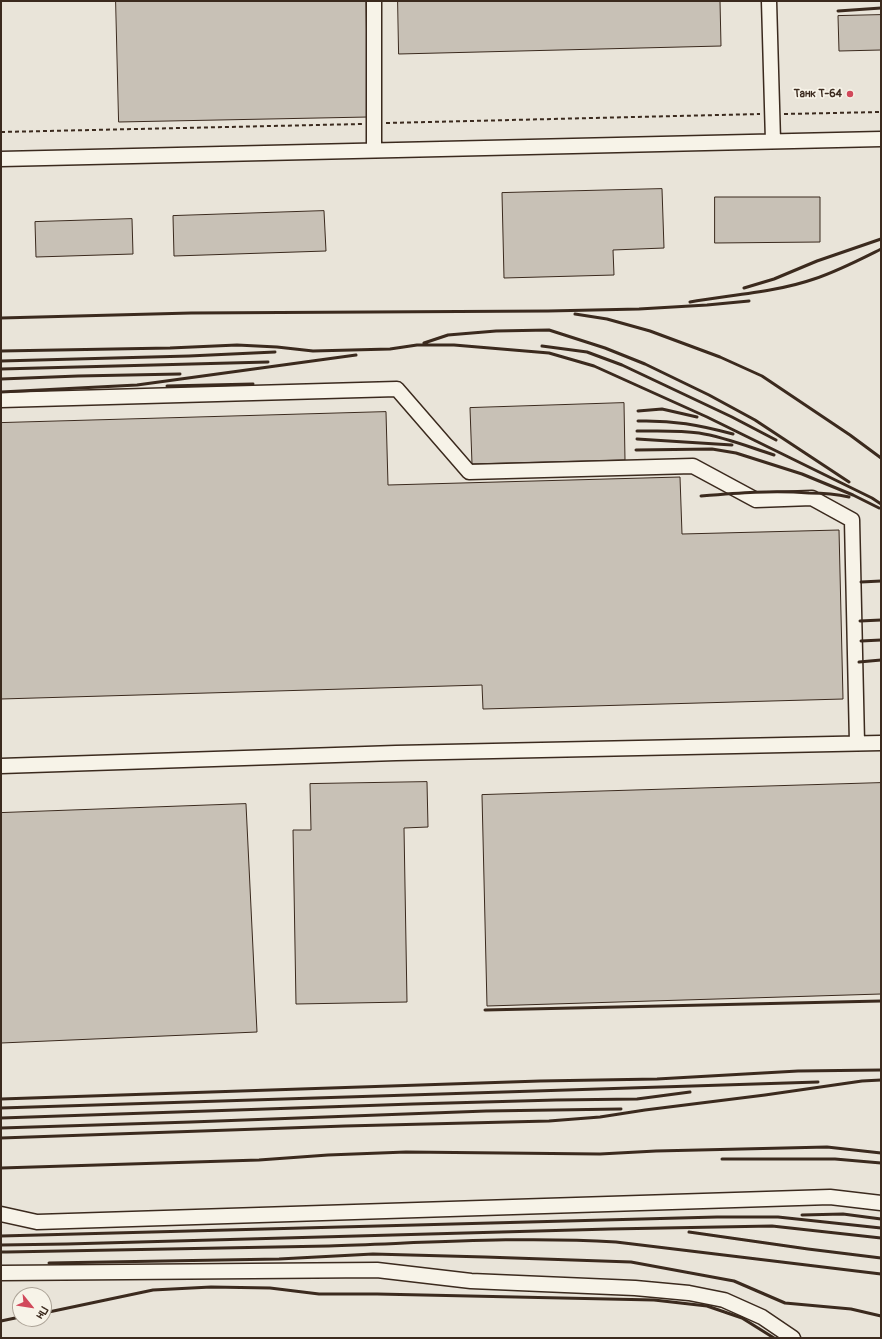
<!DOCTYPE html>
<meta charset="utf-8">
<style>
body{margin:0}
#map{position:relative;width:882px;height:1339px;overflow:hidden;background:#f7f3e8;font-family:Pangolin,sans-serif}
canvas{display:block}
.frame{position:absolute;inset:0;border:2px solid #3b2a1e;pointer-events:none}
.north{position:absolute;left:12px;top:1287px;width:40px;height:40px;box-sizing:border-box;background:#f7f3e8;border:1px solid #aca397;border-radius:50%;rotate:120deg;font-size:11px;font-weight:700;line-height:16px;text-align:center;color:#3b2a1e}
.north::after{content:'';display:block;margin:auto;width:14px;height:18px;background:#d1495b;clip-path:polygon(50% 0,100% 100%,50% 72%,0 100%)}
</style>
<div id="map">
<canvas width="882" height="1339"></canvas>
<div class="frame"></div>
<div class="north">Пн</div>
</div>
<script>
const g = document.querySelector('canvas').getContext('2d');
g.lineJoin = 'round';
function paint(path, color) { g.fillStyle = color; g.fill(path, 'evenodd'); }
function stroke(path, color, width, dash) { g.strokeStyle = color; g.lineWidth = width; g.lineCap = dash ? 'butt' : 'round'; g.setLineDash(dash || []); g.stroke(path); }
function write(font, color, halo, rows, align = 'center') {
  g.font = font + ' Pangolin,sans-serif'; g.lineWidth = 3.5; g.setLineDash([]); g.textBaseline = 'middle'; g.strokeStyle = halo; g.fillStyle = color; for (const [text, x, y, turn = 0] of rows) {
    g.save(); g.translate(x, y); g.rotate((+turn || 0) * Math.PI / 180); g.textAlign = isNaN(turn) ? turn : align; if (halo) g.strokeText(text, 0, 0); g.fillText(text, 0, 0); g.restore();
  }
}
paint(new Path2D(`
 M1,1H881V1338H1ZM20,1295H44V1319H20Z`), '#e9e4d9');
const building = new Path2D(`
 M116,1H366L368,117L119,122Z
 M398,1H720L721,46L399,54Z
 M881,15V50L839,51L838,16Z
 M662,189L664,248L613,250L614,275L504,278L502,193Z
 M715,197H820V242L715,243Z
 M324,211L326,251L174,256L173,216Z
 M132,219L133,254L36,257L35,222Z
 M624,403L625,460L472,464L470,408Z
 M386,412L388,485L680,477L682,534L839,530L843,699L483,709L482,685L1,699V423Z
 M427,782L428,827L404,828L407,1002L296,1004L293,830H311L310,784Z
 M881,783V994L487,1006L482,795Z
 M246,804L257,1032L1,1043V813Z`);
paint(building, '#c8c1b6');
stroke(building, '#3b2a1e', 1);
const minor = new Path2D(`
 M374,1V150
 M769,1L773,141
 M1,159L881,139
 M1,400L397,389L469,472L693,466L756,500L812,498L852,520L857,743
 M1,766L396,753L881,743
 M1,1214L37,1222L830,1197L881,1203
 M1,1273L377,1270L471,1281L635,1288L689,1293L724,1300L762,1317L793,1338`);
stroke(minor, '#3b2a1e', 17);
stroke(new Path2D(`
 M784,114L881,112
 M386,123L760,114
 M1,132L362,124`), '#3b2a1e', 2, [4, 3]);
stroke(minor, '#f7f3e8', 14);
stroke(new Path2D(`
 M838,11L881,8
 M744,288L774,279L817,261L881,239
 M690,302C730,295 777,292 814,279C838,271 859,260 881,249
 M575,314L607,319L650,331L720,357L762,376L850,435L881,458
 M1,318L191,313L548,311L639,309L707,305L749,301
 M424,343L448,335L496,331L549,330L605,348L645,364L709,395L755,420L849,482
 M542,346L587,352L622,365L732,417L776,440
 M1,351L170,348L237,345L277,347L313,351L390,349L417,345H454L549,353L594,366L707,417L872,498L881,504
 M1,361L189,356L275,352
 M1,369L268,362
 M1,379L78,376L180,374
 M167,386L253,384
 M1,392L137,385L356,355
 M638,411L662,409L697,417
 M638,421C673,420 699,425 733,434
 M637,431C658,431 679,430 699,433C725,437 749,447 774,455
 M637,439L732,445
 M636,450L712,449L736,453L802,474L853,495L879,508
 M701,496C737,493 773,490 809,493C822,493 836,494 849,497
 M861,582L881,581
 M860,621L881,620
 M861,641L881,640
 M859,662L881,660
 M485,1010L881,1001
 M1,1099L540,1081L657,1079L798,1071L881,1070
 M1,1108L818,1082
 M1,1118L413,1104L556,1100L637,1099L690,1092
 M1,1128L191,1122L486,1111L621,1109
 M1,1138L345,1126L549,1121L600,1117L645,1110L765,1095L862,1081L881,1080
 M722,1159H835L881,1163
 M1,1168L259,1160L328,1155L406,1152L600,1154L656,1151L827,1147L881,1153
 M802,1215L843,1214L881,1219
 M689,1232L808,1249L881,1258
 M1,1236L717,1217H778L881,1228
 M1,1245L67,1244L610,1229L772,1226L881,1238
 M1,1252C110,1250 219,1249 329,1246C424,1243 520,1236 616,1242L881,1274
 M49,1263L279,1259L373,1254L485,1257L631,1262L734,1281L785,1303L851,1309L881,1316
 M44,1313L153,1290L211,1287L270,1288L319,1294H377L654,1300L707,1306L742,1318L774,1338
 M1,1321L20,1317`), '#3b2a1e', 3);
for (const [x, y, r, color] of [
 [850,94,4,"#d1495b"]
]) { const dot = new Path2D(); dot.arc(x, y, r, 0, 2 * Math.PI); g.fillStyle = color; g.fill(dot); stroke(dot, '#f7f3e8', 1.5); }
write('bold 11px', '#3b2a1e', '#f7f3e8', [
 ["Танк Т-64",842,94]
], 'right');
</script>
